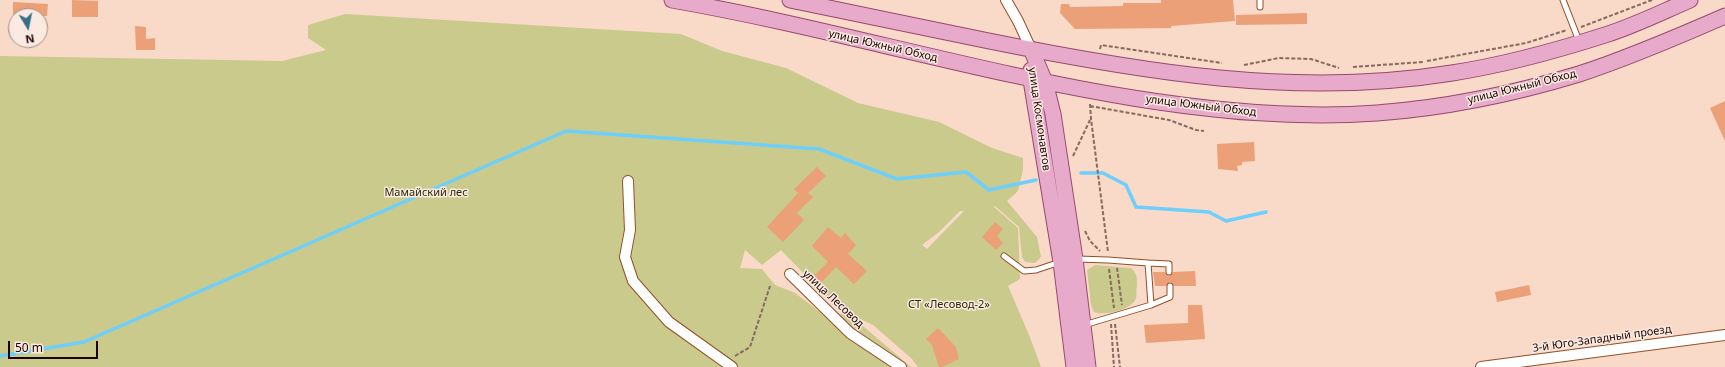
<!DOCTYPE html>
<meta charset="utf-8">
<style>
body{margin:0}
#map{position:relative;width:1725px;height:367px;overflow:hidden;background:#f9d9c8;font-family:"Noto Sans",sans-serif}
canvas{display:block}
.north{position:absolute;left:8px;top:8px;width:40px;height:40px;box-sizing:border-box;background:#faeae1;border:1px solid #a18e87;border-radius:50%;rotate:170deg;font-size:11px;font-weight:700;line-height:16px;text-align:center;color:#1c0300}
.north::after{content:'';display:block;margin:auto;width:14px;height:18px;background:#366f88;clip-path:polygon(50% 0,100% 100%,50% 72%,0 100%)}
.scale{position:absolute;left:8px;top:341px;width:90px;height:18px;box-sizing:border-box;border:2px solid #1c0300;border-top:0;padding-left:5px;font-size:12px;line-height:14px;white-space:nowrap;color:#1c0300;-webkit-text-stroke:3px #faeae1;paint-order:stroke}
</style>
<div id="map">
<canvas width="1725" height="367"></canvas>
<div class="north">N</div>
<div class="scale">50 m</div>
</div>
<script>
const g = document.querySelector('canvas').getContext('2d');
g.lineJoin = 'round';
function paint(path, color) { g.fillStyle = color; g.fill(path, 'evenodd'); }
function stroke(path, color, width, dash) { g.strokeStyle = color; g.lineWidth = width; g.lineCap = dash ? 'butt' : 'round'; g.setLineDash(dash || []); g.stroke(path); }
function write(font, color, halo, rows, align = 'center') {
  g.font = font + ' "Noto Sans",sans-serif'; g.lineWidth = 3; g.setLineDash([]); g.textBaseline = 'middle'; g.strokeStyle = halo; g.fillStyle = color; for (const [text, x, y, turn = 0] of rows) {
    g.save(); g.translate(x, y); g.rotate((+turn || 0) * Math.PI / 180); g.textAlign = isNaN(turn) ? turn : align; if (halo) g.strokeText(text, 0, 0); g.fillText(text, 0, 0); g.restore();
  }
}
paint(new Path2D(`
 M345,14L681,34L722,51L786,68L858,103L939,122L992,148L1023,158V170L1018,191L1007,201L1037,237L1041,257L1035,263L1025,262L1022,257L1019,227L995,206L994,207L1018,228L1020,279L1008,286L1029,335L1041,367H918L912,359L873,325L837,308L781,250L762,265L745,250L740,268L762,269L775,285L795,293L820,312L850,315L911,367H0V56L282,61L326,50L308,38V25ZM960,211H964L927,249L922,245L939,232Z
 M1095,265L1131,268C1137,273 1137,278 1137,285C1136,289 1137,294 1136,298C1132,310 1104,316 1094,312L1091,305L1087,270Z`), '#c9ca8c');
stroke(new Path2D(`
 M1081,173H1103L1126,185L1136,207L1209,212L1226,221L1266,212
 M0,356L84,342L566,131L819,149L897,179L966,172L989,190L1036,180`), '#6ecffa', 3.5);
paint(new Path2D(`
 M72,0L98,1V17H72Z
 M1161,0H1233L1235,21L1171,26V28L1075,29L1060,13L1061,4H1069L1070,7L1123,6V3H1161Z
 M13,2L48,4L47,16H13Z
 M1307,13V24L1236,25V15Z
 M135,26L146,27V39L155,38V50H136Z
 M1725,101V141L1710,108Z
 M1254,142L1255,161L1242,162V165L1237,166L1238,171L1218,169L1217,144Z
 M817,167L826,176L808,193L813,197L797,213L804,220L783,242L767,227L798,193L794,189Z
 M995,222L1003,229L997,236L1003,243L996,250L982,237Z
 M828,227L841,238L845,233L856,245L848,254L867,271L854,284L836,267L819,285L812,278L828,262L812,246Z
 M1195,271L1196,286H1174L1172,283L1170,282L1166,286H1155L1153,272H1165L1167,275L1169,276L1173,272Z
 M1529,285L1531,295L1497,302L1495,292Z
 M1188,305H1202L1205,339L1146,343L1144,325L1188,323Z
 M938,328L956,347L959,359L942,367H939L932,345L926,339Z`), '#eba077');
const service = new Path2D(`
 M1260,0V7
 M1563,0L1579,41
 M1004,256L1024,271L1036,270L1060,262
 M1077,259L1108,260L1148,263L1151,305L1084,325
 M1148,263L1169,264V272
 M1151,305L1170,297V286`);
const minor = new Path2D(`
 M1006,0L1018,21L1031,49
 M628,181L630,230L625,257L633,281L669,322L732,367
 M790,274L850,333L901,367
 M1481,367L1725,335`);
const primary = new Path2D(`
 M672,0C827,27 978,73 1133,98C1214,111 1295,119 1377,113C1445,108 1513,94 1579,74C1628,58 1677,37 1725,16
 M790,0C856,14 923,27 989,41C1142,72 1297,98 1452,73C1504,65 1555,51 1605,35C1634,26 1662,12 1690,0
 M1031,49L1045,82L1053,114L1075,259L1088,367
 M1031,70V80L1061,262L1074,367`);
stroke(service, '#934f27', 7);
stroke(minor, '#934f27', 12);
stroke(primary, '#974a6d', 17);
stroke(new Path2D(`
 M1581,27L1652,0
 M1100,49L1101,45L1222,63
 M1427,61L1526,43L1567,30
 M1244,65L1279,58L1311,59L1339,68
 M1353,67L1423,62
 M1090,104L1091,119L1108,252
 M1090,106L1169,120L1196,130L1204,131
 M1073,156L1090,120
 M1085,231L1090,241L1100,251
 M1117,268L1122,305
 M1109,269L1114,308
 M1111,324L1114,367
 M1115,324L1120,367
 M735,356L750,347L770,286`), '#866a60', 2, [4, 2]);
stroke(service, '#fff', 5);
stroke(minor, '#fff', 10);
stroke(primary, '#e8aaca', 15);
write('11px', '#1c0300', '#faeae1', [
 ["улица Южный Обход",883,46,13],
 ["улица Южный Обход",1522,87,-14],
 ["улица Южный Обход",1201,106,7],
 ["улица Космонавтов",1039,119,82],
 ["улица Лесовод",833,299,43],
 ["3-й Юго-Западный проезд",1602,339,-8]
]);
write('11px', '#2b2b04', '#faeae1', [
 ["Мамайский лес",426,193],
 ["СТ «Лесовод-2»",949,305]
]);
</script>
